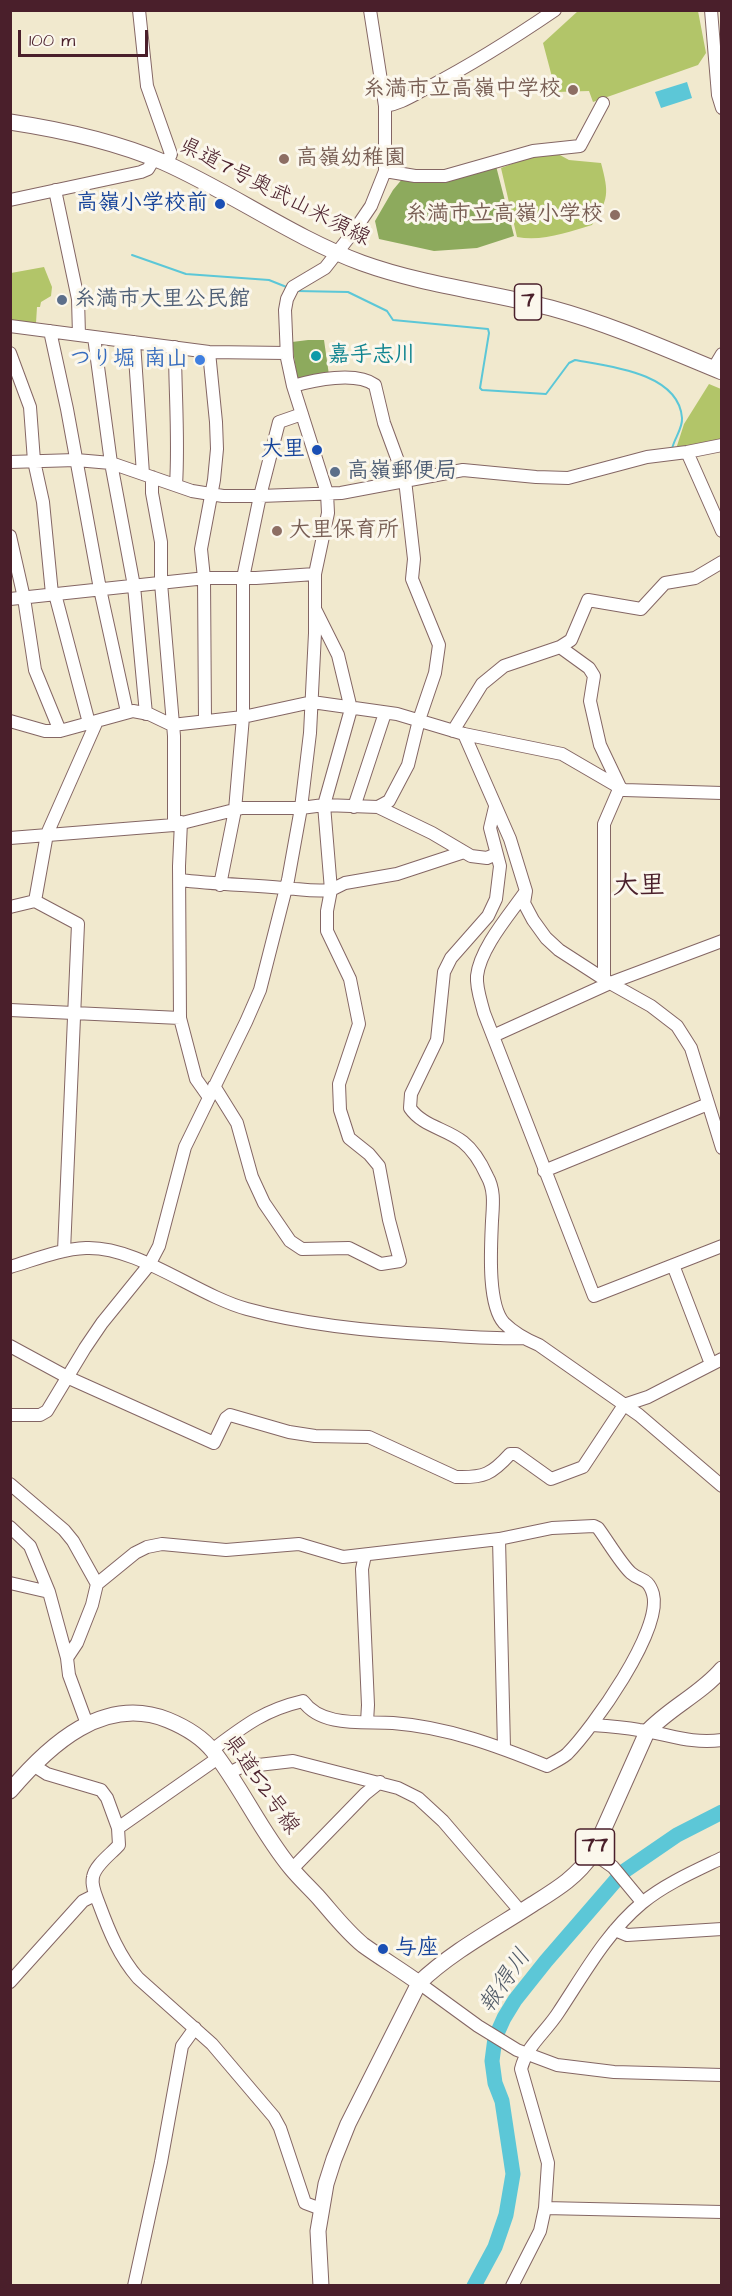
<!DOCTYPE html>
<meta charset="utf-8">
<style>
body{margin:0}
#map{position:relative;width:732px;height:2296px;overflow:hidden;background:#f1e9ce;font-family:"Architects Daughter",sans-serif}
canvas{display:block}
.frame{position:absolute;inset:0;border:12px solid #4a1f2b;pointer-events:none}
.scale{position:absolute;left:18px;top:30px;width:130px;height:27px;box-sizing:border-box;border:3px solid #4a1f2b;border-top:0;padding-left:8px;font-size:18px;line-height:21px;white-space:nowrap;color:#4a1f2b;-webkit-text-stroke:4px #fbf7ec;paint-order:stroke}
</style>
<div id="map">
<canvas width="732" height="2296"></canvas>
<div class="frame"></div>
<div class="scale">100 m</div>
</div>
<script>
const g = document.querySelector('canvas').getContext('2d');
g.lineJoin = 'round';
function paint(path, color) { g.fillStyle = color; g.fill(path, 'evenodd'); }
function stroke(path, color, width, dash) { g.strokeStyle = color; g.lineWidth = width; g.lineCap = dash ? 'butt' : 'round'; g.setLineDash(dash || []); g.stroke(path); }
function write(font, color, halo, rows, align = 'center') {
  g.font = font + ' "Architects Daughter","Klee One",sans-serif'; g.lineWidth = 6; g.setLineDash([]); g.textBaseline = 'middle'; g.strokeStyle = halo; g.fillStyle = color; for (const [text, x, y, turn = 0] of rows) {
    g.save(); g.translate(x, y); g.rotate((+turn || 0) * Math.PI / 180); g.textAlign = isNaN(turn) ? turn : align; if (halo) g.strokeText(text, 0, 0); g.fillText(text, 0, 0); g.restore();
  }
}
paint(new Path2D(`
 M578,11H698L706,53L698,65L593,102L589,91L556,92L543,43Z
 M558,154L569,160L601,163C609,193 609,199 592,225C568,232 542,242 517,237L501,168L533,156Z
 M44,267L52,287L51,296L41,302L40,307H37L36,323L27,324L11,322V273Z
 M709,384L721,389V440L676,449L684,424Z`), '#b2c569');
paint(new Path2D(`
 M496,166L514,236L477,248L434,251L379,239L375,221L393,190L403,178Z
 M308,340H324L329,375L300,380L297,378L292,342Z`), '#8daa5d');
paint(new Path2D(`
 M687,82L692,98L661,108L655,92Z`), '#5cc7d7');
stroke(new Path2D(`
 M132,255L186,274L269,280L289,288
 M297,291L348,292L387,311L393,320L488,329L489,333L480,388L482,390L546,394L569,363L575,360C609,366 679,373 682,418C683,428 674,439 672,449`), '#5cc7d7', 2);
stroke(new Path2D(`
 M474,2286L495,2247L506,2215L513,2174L502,2101L495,2083L492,2061L495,2038L504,2018L515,2000L546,1961L623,1872L677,1835L722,1812`), '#5cc7d7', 15);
const minor = new Path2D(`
 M139,10L147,86L171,154L166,164
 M711,10L718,95L722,108
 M385,106C400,104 413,95 427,88C471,65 514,38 555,10
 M385,171L415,176H445L533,151L580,146L603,103
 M55,190L78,299L79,335
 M10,200L141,172L148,169L154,159
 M10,326L209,352L286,353
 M50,331L67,409L100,589L127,712
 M94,337L111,463L134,586L146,714
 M134,342L143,474
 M175,347C175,393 179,439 176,485
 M10,353L30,407L34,461L43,502L52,594
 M713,369L722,354
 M293,386C314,380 356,371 375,385L384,423L405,480L414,559L412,579L439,645L435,673L419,720L408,765L389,801L378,807
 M687,452L722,531
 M10,462L76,460L111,463L192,491L223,496H260L341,493L463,470L536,477L568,478L647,457L687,452L722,445
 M152,477V493L161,542V583L174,736V825
 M10,536L24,598L35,670L60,731
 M55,594L89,723
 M10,599L206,578H256L315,574
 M560,647L571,640L588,600L641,609L665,583L695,578L722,562
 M10,721L45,731H60L133,711L149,714L172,725L243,717L312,702L397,714L464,734L562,754L624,790L722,793
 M205,721L204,578L201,549L214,480L217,449L216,422L209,352
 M453,731L482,684L504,666L560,647L589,668L594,676L590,701L600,745L620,787L604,824V979
 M464,734L510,839L526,891L524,903L533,920L546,938L559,950L610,983L651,1006L677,1026L691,1048L722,1148
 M354,807L385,713
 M495,807L490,828L500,866L496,899L488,916L451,958L444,972L437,1040L411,1094L410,1108C422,1126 447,1129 463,1142C473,1150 482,1165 487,1176C495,1190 493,1205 492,1221C491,1246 487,1304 504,1323C514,1333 527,1340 539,1345L639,1415L722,1486
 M181,822L179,866L180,1018L196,1079L208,1096
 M10,838L174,825L242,808H301L324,805L378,807L432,833L471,856L487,858L496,854
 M179,880C214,884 248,885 283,888C301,889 313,892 331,890L324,805L351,709L338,655L316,611
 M220,885L235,810L243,717V578L260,496L279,422L302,414
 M526,891C510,914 480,948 477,976C476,988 481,1001 484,1013L594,1296L722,1246
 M10,907L35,901
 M10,1010L180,1018
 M493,1036L610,983L722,941
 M214,1086L237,1123L252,1177L264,1203L290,1241L302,1249L349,1248L381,1264L400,1261L389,1220L379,1166L369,1154L349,1138L340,1110L339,1084L359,1024L350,979L327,931V911L331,890L345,883L397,874L464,852
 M544,1171L708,1104
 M64,1251L78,924L35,901L47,834L97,721
 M673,1265L711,1364
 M10,1267C34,1260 60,1249 86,1248C138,1246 196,1295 247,1309C309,1326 376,1332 441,1335C468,1337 496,1339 523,1338
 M10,1346L69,1378L214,1443L226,1418L230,1415L289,1432L315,1436L369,1437L456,1477C484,1478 492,1474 510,1454H516L551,1479L583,1467L624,1405L648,1397L722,1359
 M10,1415H40L47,1411L85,1348L102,1323L149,1265L159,1246L185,1147L246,1022L260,990L288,880L301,808L310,733L315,633V574L328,513L327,493L293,386L287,358L285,310L287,299L293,287L325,268L354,231L371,206L385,171V106L370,10
 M10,1484L64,1530L73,1541L97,1584
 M10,1527L30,1546L49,1592
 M499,1539L504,1748
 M365,1555L362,1569L368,1705L367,1722
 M10,1583L49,1592L67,1658L69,1675L87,1724
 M67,1658L77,1643L92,1605L97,1584L135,1553L147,1547L162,1544L226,1550L299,1544L343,1557L499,1539L552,1528L594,1526L598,1528C607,1540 621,1564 631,1573C640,1581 648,1577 653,1594C663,1630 592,1729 567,1754C561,1759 554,1762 547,1766C498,1746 447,1727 393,1723C365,1721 322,1728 303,1701C264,1710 244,1726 212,1750
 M592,1725C608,1726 623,1727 639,1730C670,1734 688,1744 722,1740
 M33,1765L47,1774L101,1790L107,1798L118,1828L119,1845C111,1854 95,1865 93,1877C91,1886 96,1896 99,1904C109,1931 119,1956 138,1978L212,2044L274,2117L280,2128L305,2203L321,2209
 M229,1773L241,1767L293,1761L398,1788L418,1798L443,1821L521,1912
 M118,1828L218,1758
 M593,1853L613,1867L642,1902
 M292,1869L365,1794L380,1782
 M615,1930L627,1935L722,1929
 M10,1982L83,1901L95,1895
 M419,1983L478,2026L517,2050L557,2065L614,2072L722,2075
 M545,2208L722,2212
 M134,2286L161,2162L182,2046L195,2028
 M512,2286L540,2231L545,2208L548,2163L521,2069C527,2045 545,2033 558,2013C584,1974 606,1933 642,1903C665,1884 695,1871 722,1858`);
const major = new Path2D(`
 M10,122C63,130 114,141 163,162C231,192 292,237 362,263C423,285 489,292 551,308C610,324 666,349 722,372
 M10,1791C49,1745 104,1694 168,1720C185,1727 201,1736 213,1751C242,1788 261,1832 291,1868C300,1879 310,1888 319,1898C333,1914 346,1931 363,1945C381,1958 401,1970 419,1983
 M321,2286L318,2231L326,2184L334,2159L348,2124L419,1983C451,1952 496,1928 533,1904C557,1889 577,1877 593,1853L647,1732C669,1708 701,1694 722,1669`);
stroke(minor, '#846664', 14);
stroke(major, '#846664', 17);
stroke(minor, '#fff', 12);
stroke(major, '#fff', 15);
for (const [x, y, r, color] of [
 [573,90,6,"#8d6e63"],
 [284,159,6,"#8d6e63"],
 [220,204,6,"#1a4fb4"],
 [615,215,6,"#8d6e63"],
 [62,300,6,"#5c6f8a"],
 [316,356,6,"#0f9aa8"],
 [200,360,6,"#3f7fe0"],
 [317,450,6,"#1a4fb4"],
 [335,472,6,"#5c6f8a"],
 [277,531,6,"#8d6e63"],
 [383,1949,6,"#1a4fb4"]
]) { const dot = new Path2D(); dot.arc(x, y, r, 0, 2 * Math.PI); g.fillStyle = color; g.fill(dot); stroke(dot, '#fbf7ec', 2); }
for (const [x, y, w] of [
 [528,302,27],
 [595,1847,39]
]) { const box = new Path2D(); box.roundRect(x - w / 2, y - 18, w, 36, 4.5); g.fillStyle = '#fbf7ec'; g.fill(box); stroke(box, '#4a1f2b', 1.5); }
write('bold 21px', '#4a1f2b', null, [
 ["7",528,302],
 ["77",595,1847]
]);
write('bold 22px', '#785e54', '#fbf7ec', [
 ["糸満市立高嶺中学校",561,90],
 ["高嶺幼稚園",296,159,"left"],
 ["糸満市立高嶺小学校",603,215],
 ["大里保育所",289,531,"left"]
], 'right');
write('22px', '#4a1f2b', '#fbf7ec', [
 ["県道7号奥武山米須線",274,193,27],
 ["県道52号線",260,1785,55]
]);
write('bold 22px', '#164399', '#fbf7ec', [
 ["高嶺小学校前",208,204],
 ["大里",305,450],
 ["与座",395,1949,"left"]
], 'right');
write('bold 22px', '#4e5e75', '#fbf7ec', [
 ["糸満市大里公民館",74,300],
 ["高嶺郵便局",347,472]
], 'left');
write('bold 22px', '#0d838f', '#fbf7ec', [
 ["嘉手志川",328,356]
], 'left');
write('bold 22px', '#366cbe', '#fbf7ec', [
 ["つり堀 南山",188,360]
], 'right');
write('italic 24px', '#505a67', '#fbf7ec', [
 ["報得川",506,1982,-55]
]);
write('bold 26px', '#4a1f2b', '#fbf7ec', [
 ["大里",639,888]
]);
</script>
